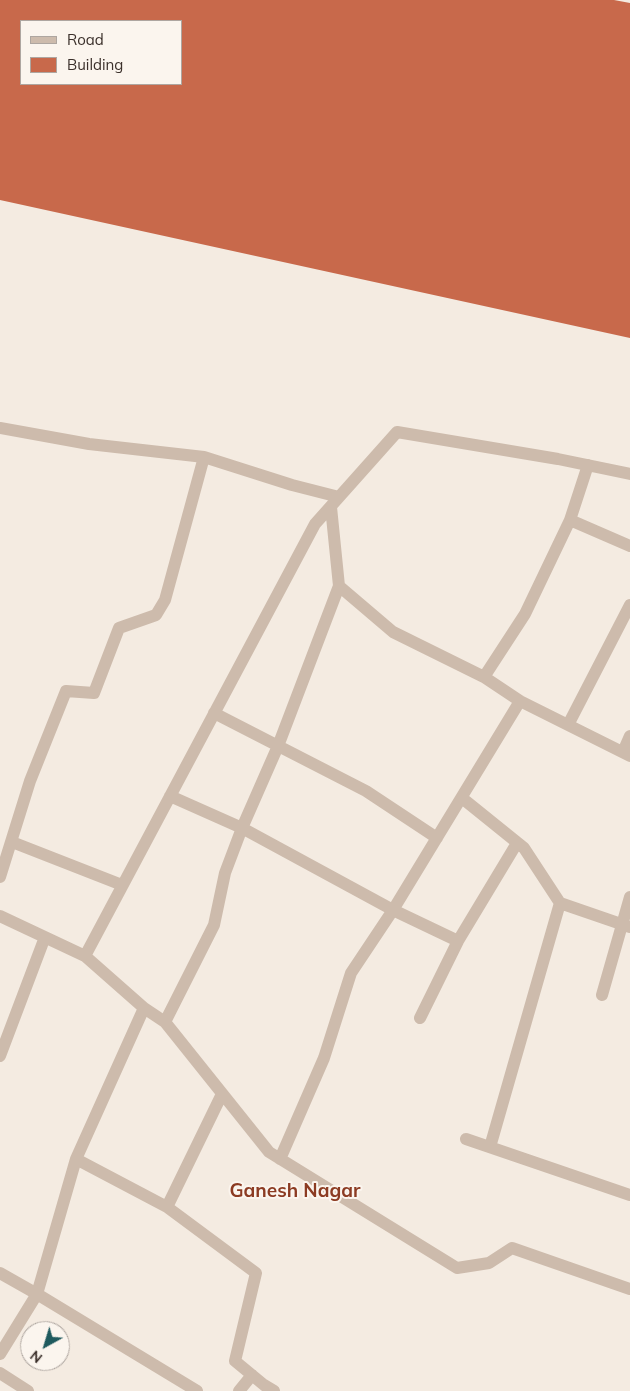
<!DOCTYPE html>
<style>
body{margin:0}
#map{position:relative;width:630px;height:1391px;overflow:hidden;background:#f4ebe1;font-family:Mulish,sans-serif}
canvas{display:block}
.legend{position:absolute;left:20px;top:20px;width:162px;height:65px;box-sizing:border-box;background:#fbf5ee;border:1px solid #aea6a0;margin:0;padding:6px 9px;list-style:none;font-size:15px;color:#3b302b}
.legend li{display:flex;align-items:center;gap:10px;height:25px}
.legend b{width:25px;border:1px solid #aea6a0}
.north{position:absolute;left:20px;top:1321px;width:50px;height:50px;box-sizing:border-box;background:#fbf5ee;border:1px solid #aea6a0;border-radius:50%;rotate:219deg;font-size:14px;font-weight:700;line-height:20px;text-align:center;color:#3b302b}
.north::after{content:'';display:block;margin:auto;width:18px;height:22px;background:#1f5a5e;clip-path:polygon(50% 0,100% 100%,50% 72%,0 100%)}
</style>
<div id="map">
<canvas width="630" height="1391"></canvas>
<ul class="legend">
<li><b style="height:6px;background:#cdbbac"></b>Road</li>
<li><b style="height:14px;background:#c8694b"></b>Building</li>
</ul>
<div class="north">N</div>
</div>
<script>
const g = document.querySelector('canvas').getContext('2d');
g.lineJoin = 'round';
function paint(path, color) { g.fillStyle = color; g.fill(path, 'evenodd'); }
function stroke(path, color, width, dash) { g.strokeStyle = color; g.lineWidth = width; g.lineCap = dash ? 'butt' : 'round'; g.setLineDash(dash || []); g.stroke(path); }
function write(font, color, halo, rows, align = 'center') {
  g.font = font + ' Mulish,sans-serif'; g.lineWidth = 4; g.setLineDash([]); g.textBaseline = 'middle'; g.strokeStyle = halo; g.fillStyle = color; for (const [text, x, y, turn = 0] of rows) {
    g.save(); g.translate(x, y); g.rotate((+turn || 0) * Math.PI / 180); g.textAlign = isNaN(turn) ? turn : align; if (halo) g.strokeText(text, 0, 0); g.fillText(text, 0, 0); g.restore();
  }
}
paint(new Path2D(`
 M0,0H614L630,3V338L0,200ZM21,21H181V84H21Z`), '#c8694b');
stroke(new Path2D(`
 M0,428L89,444L204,457L292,485L339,497
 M331,507L339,586L393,632L484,677L520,701L630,756
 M570,520L630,546
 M484,677L525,614L570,520L588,465
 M214,713L366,791L437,838
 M568,725L630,605
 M623,752L630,736
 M170,796L242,828L393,910L458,941
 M462,798L524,848L560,903L630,927
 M12,842L122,885
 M0,877L30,781L66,691L94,693L119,628L156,615L165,600L204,457
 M0,916L85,956L144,1008L165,1022L269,1152L457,1268L489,1263L512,1248L630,1289
 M85,956L315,524L397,432L558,459L630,474
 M602,995L630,897
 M420,1018L458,941L517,843
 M165,1022L214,925L225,873L242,828L278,746L339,586
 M0,1056L45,937
 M466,1139L630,1195
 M490,1147L560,903
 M76,1159L167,1207L256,1273L235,1361L264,1385L274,1391
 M280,1159L324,1058L351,973L393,910L520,701
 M167,1207L222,1094
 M0,1273L37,1294L197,1391
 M0,1354L37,1294L76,1159L144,1008
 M0,1373L28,1391
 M239,1391L252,1375`), '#cdbbac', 12);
write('bold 19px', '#8c3b22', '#fbf5ee', [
 ["Ganesh Nagar",295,1191]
]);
</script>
